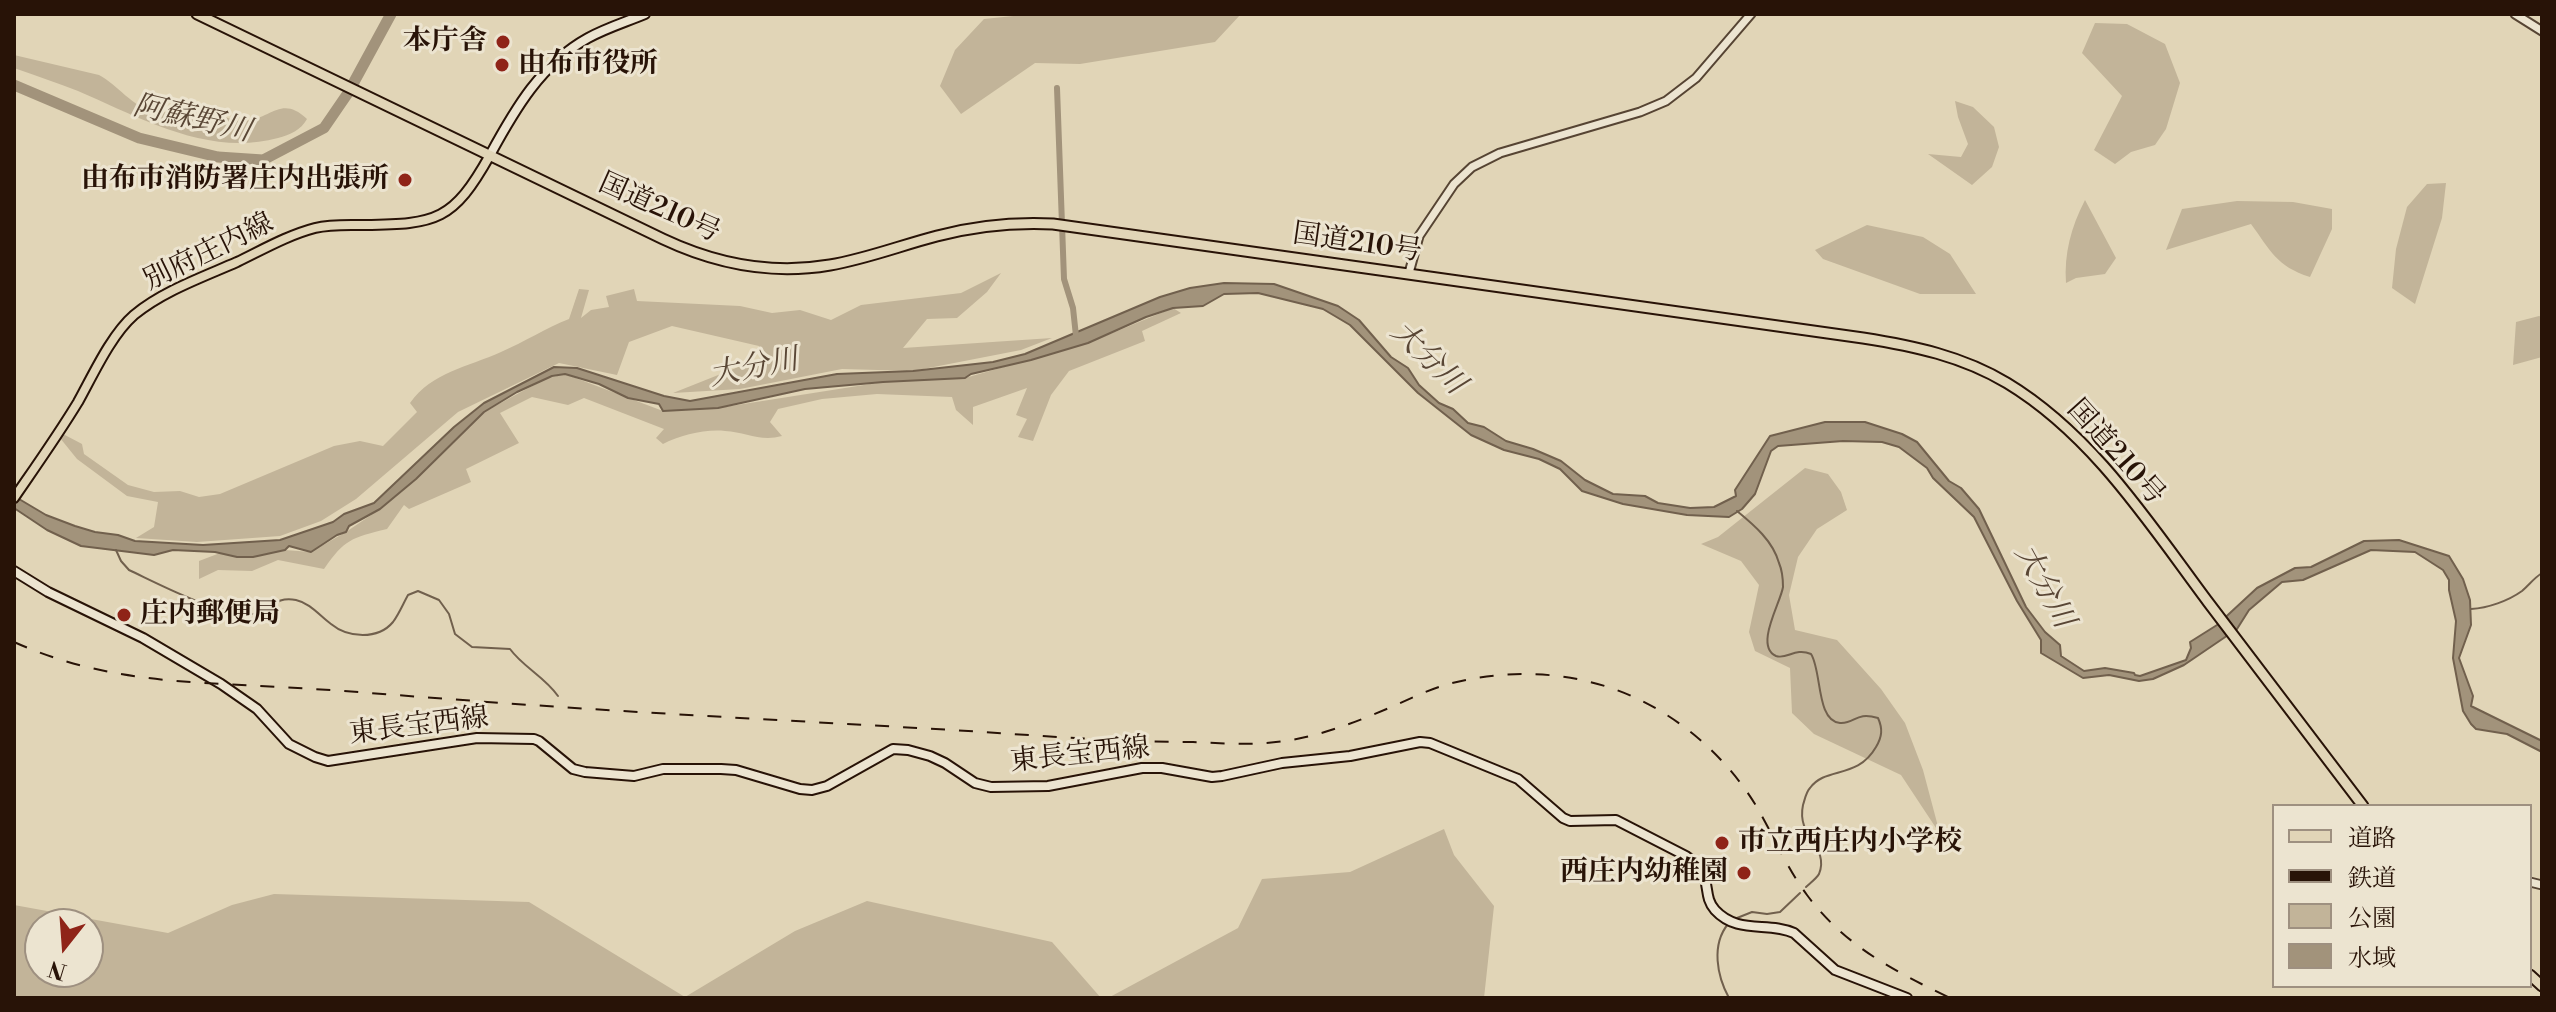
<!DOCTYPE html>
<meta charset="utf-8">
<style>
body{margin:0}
#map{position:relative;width:2556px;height:1012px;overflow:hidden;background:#e1d5b7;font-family:"Libre Bodoni","Noto Serif JP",serif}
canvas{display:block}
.frame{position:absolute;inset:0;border:16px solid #281307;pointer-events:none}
.legend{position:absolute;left:2272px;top:804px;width:260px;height:184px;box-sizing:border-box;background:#ece4d0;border:2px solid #9e9080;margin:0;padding:10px 14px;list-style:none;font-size:24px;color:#281307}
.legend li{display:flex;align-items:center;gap:16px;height:40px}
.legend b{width:40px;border:2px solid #9e9080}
.north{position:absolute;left:24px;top:908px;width:80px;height:80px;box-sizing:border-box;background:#ece4d0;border:2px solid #9e9080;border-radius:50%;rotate:197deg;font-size:22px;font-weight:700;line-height:32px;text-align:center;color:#281307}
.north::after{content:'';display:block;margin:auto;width:28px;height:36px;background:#8f2418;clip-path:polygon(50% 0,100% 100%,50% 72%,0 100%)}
</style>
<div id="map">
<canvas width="2556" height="1012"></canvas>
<div class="frame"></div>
<ul class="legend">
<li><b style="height:10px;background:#e1d5b7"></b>道路</li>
<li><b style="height:10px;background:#281307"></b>鉄道</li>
<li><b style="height:22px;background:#c2b499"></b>公園</li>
<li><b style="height:22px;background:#a2937b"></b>水域</li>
</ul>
<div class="north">N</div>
</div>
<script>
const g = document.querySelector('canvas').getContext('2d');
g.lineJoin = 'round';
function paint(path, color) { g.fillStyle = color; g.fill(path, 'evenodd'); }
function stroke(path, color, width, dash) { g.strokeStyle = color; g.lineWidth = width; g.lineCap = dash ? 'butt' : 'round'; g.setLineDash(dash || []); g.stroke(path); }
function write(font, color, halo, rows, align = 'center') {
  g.font = font + ' "Libre Bodoni","Noto Serif JP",serif'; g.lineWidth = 6; g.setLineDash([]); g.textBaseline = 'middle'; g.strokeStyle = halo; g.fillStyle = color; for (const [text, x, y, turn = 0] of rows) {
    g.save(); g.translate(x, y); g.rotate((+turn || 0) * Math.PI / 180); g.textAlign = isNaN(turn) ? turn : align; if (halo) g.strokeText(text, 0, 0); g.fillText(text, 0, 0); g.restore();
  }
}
paint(new Path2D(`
 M1033,14H1241L1215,42L1080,64L1035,63L961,114L940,86L955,50L984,19Z
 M2095,23L2127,24L2165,44L2180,83L2166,129L2155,145L2131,152L2115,164L2094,150L2122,96L2082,53Z
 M14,55L99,75C118,85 132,107 155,112C171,115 187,104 204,108C218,112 230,122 245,121C272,118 282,95 307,119C301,130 290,135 278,138C208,157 141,118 78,91C57,83 35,75 14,68Z
 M1955,101L1973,107L1994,127L1999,147L1992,167L1972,185L1928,154L1961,157L1968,144L1958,117Z
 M2446,183L2442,218L2415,304L2392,288L2396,249L2407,207L2427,184Z
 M2085,200L2116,258L2105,274L2076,278L2066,283C2064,254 2071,227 2085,200Z
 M2237,201L2293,202L2332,209V229L2310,277C2276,266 2271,251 2251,224L2166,250L2182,209Z
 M1867,225L1923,237L1950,254L1976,294H1920L1823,259L1815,250Z
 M1001,273L987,292L957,318L927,319L903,348L1052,338L1021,350L913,371L842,369L740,389L673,393L761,358L759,346L672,326L629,342L617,375L559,363L458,412L356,499L321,521L280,536L197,542L136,538L154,527L158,502L127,496L77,459L60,438L63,434L82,444L84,454L128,485L154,492L180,491L199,497L220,494L334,446L360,441L383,446L417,412L410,403C432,372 468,367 501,352C524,342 546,328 569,319L579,289L589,290L581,318L591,310L609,307L606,296L634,289L637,301L740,306L772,313L800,310L831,320L861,305L961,293Z
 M1173,308L1181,313L1142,331L1145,341L1069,371L1051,395L1033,441L1018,437L1027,419L1016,415L1027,388L973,407V425L956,410L952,397L877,394L822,399L778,409L770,422L782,436C760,442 746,432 725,431C705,429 681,435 663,444L656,438L664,429L584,398L568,405L532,397L500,413L519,443L466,469L471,482L409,509L404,505L387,529C351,538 345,539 324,569L278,560L252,571L218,570L199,579V561L220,553L239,557L285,550L311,552L346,532L380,509L484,412L545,379L565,374L663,411L718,408L883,382L965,378L1088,343Z
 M2539,316L2542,317V357L2513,365L2516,322Z
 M1805,468L1828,474L1841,492L1847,510L1817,529L1798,557L1789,595L1795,630L1837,640L1881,689L1905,723L1923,770L1940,834L1901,775L1814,734L1792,713L1790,668L1755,651L1749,632L1759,585L1741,561L1701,544L1718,537Z
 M1444,829L1454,855L1494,906L1484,998H1108L1238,928L1262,879L1350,872Z
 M274,894L529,902L685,997L795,931L867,901L1052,942L1101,998H14V905L168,933L232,905ZM40,924H88V972H40Z`), '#c2b499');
const water = new Path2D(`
 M1224,283L1274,284L1338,306L1359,320L1391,357L1408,368L1419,385L1439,403L1453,409L1468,423L1484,427L1506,441L1533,449L1561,461L1585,480L1613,494L1645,496L1658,503L1690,508L1714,507L1736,496L1735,490L1770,436L1825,422H1865L1902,434L1917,442L1949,481L1961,488L1979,509L2026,607L2045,632L2060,645L2061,656L2084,671L2105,668L2134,673L2135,675L2140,676L2186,660L2191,648L2190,642L2217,625L2257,588L2295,568L2311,567L2364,541L2399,540L2449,556L2463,579L2470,600L2471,625L2459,658L2473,696L2471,706L2542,741V752L2507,734L2476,729L2471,724L2463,711L2453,658L2456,621L2449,590V580L2443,570L2415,552L2371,550L2303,580L2282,582L2249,610L2237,629L2184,665L2153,679L2139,681L2109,675L2083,678L2041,653V640L2017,601L1974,517L1933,478L1927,468L1899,447L1882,442L1843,441L1778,446L1771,451L1755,494L1742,509L1729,517L1687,515L1623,504L1582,491L1560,469L1539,459L1504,450L1471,435L1418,393L1350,325L1323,309L1258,293L1224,294L1203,306L1173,308L1146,317L1088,343L1031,360L971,374L965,378L883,382L805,389L718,408L663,411L659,404L628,398L599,384L565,374L552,376L517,392L484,412L416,479L380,509L349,526L346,532L337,535L311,552L289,546L285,550L253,557H237L215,552L173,550L154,555L81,546L47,530L14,508V496L46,515L75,526L95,532L118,535L135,541L203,545L280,540L333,522L344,514L374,503L454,427L484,403L554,367L577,368L664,396L690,401L837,374L913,371L993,362L1025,354L1160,297L1190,288Z`);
paint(water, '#a2937b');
stroke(water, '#71604d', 2);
stroke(new Path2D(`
 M1737,511C1754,525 1773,541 1779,563C1782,570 1783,580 1783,587C1781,602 1754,646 1776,656C1787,660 1795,647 1811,654C1822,671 1816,721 1840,723C1856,724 1855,711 1878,718C1883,729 1882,737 1876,747C1857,780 1826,766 1810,788C1806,792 1805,799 1803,805C1796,838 1830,846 1819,874C1817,878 1809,884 1806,887
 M116,550L121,561L129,570C161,585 217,615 252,614C270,614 273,595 296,600C310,603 320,616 331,624C348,638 378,640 393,622C399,614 403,604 408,595L418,591L439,600L449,614L455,634L472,647L510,649C523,667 545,677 558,696
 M2471,609C2488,608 2508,601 2522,591C2529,585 2534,578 2542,573
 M1737,918L1752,912L1767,914L1780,912L1800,893
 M1728,924C1711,945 1717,976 1729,998`), '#71604d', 2);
stroke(new Path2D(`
 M1057,88L1064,279L1073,308L1076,336`), '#a2937b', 6);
stroke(new Path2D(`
 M14,85L139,138L218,157L263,160L324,128L348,93L391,14`), '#a2937b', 11);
const tertiary = new Path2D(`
 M2515,14L2542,31
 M1409,273L1419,236L1454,184L1472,167L1500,153L1640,112L1666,101L1696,78L1751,14
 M2530,882L2542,885`);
const secondary = new Path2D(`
 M490,155C515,109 541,64 588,38C606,28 626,22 645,14
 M14,571L48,592L143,638L221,684L257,709L289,744L315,757L328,761L477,738L534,739L539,741L573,769L585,772L634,776L663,769H721L736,770L800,789L812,790L827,786L893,749L908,750L930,756L945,763L975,783L991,787L1048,786L1142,768H1162L1212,777L1222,776L1282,763L1350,756L1420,742L1430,743L1518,779L1563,818L1570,821L1616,820L1686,856C1716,876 1700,893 1715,910C1738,935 1768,921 1794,933L1835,970L1907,998`);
const primary = new Path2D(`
 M14,498C36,466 58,435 78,402C93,375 111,335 134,315C163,291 203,277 237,262C262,250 288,235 315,228C331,224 347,225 364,225C437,224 453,221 490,155`);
const trunk = new Path2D(`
 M197,14L663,239C716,264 772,275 830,265C866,259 902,245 937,236C975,226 1013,222 1053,224L1863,338C1914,346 1962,356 2007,383C2093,435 2149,523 2208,602C2259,670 2311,738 2363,806
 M2530,975L2542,986`);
stroke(tertiary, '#564433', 11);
stroke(secondary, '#281307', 12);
stroke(primary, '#281307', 12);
stroke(trunk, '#281307', 13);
stroke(tertiary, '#ece4d0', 7);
stroke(secondary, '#ece4d0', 8);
stroke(primary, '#e1d5b7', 8);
stroke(trunk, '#e1d5b7', 9);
stroke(new Path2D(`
 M14,642C103,682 186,682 281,687C337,690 393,695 449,699C616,712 784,720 952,730C1032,735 1112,742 1193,742C1217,743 1242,745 1266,743C1312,740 1354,723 1396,705C1412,698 1428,690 1445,685C1492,672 1543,670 1590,682C1658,698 1719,746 1755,804C1773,834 1786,867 1807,895C1845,946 1894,971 1950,998`), '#281307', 2, [14, 14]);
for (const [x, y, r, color] of [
 [503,42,8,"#8f2418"],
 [502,65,8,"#8f2418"],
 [405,180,8,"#8f2418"],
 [124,615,8,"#8f2418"],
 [1722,843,8,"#8f2418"],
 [1744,873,8,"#8f2418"]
]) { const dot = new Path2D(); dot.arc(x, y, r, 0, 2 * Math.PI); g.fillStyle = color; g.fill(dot); stroke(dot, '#ece4d0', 3); }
write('bold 28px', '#281307', '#ece4d0', [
 ["本庁舎",487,42],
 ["由布市役所",518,65,"left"],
 ["由布市消防署庄内出張所",389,180],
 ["庄内郵便局",140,615,"left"],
 ["市立西庄内小学校",1738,843,"left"],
 ["西庄内幼稚園",1728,873]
], 'right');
write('28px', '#281307', '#ece4d0', [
 ["国道210号",659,209,24],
 ["国道210号",1357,244,8],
 ["別府庄内線",209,253,-26],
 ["国道210号",2115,453,48],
 ["東長宝西線",419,727,-7],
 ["東長宝西線",1080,756,-6]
]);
write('italic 30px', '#594635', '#ece4d0', [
 ["阿蘇野川",192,120,13],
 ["大分川",1427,359,44],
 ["大分川",754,369,-11],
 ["大分川",2043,587,61]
]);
</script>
